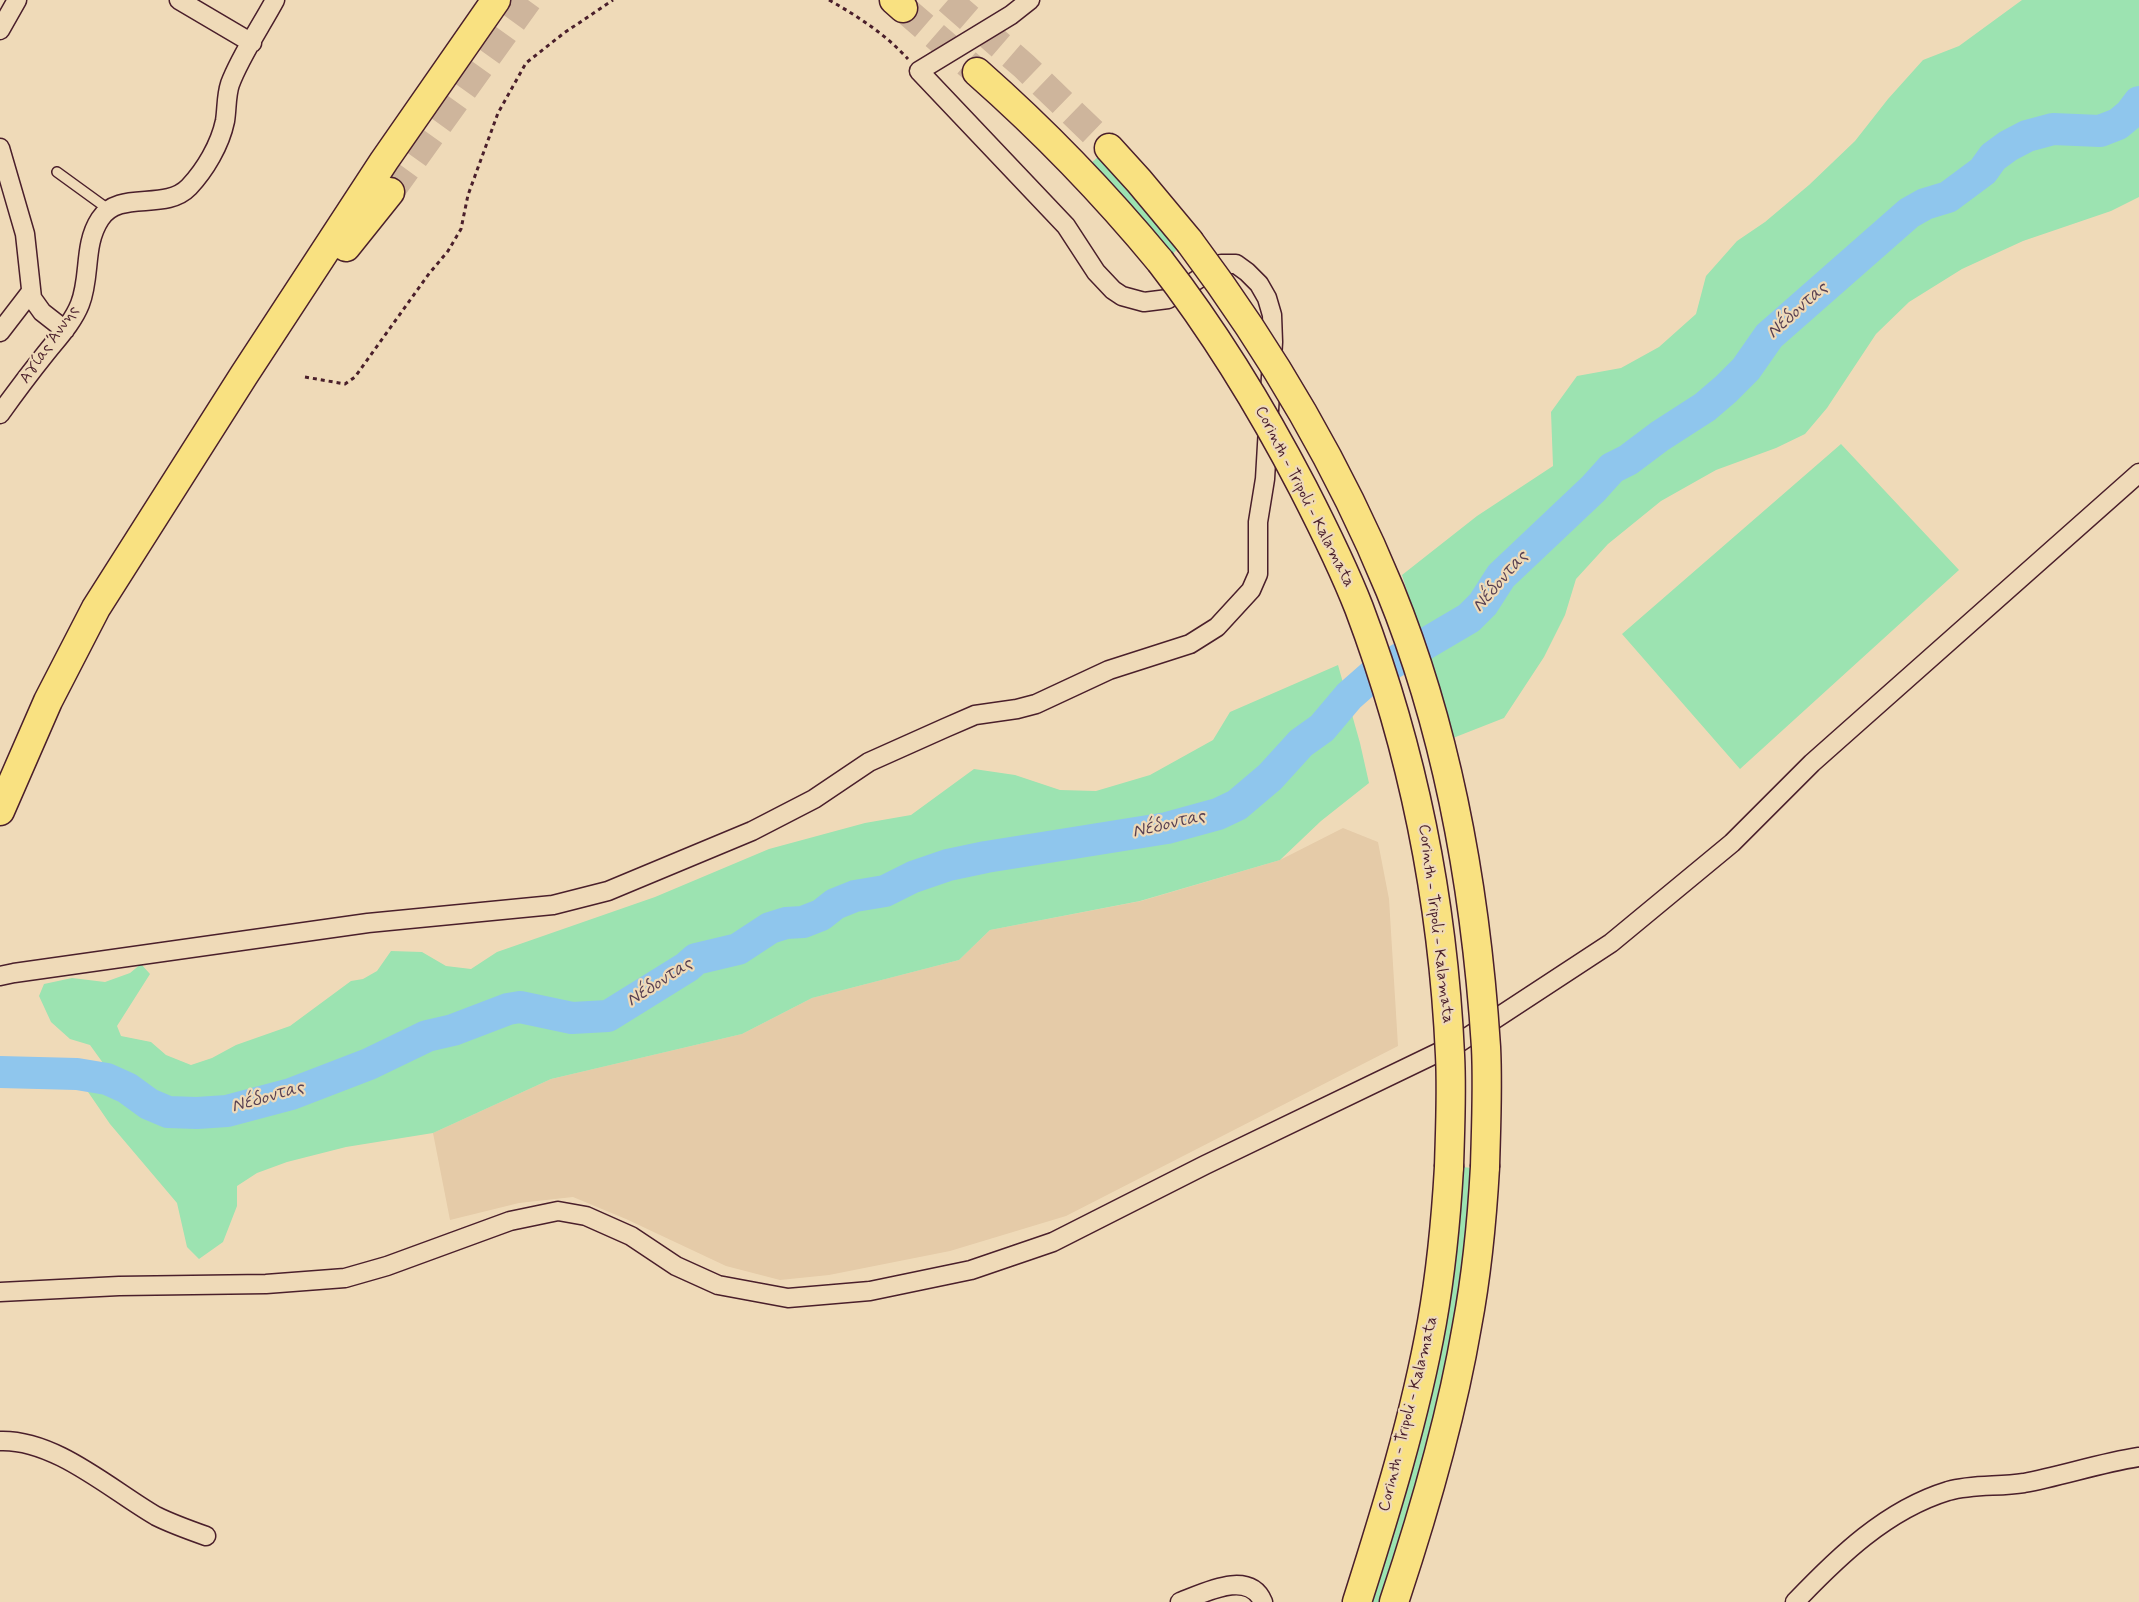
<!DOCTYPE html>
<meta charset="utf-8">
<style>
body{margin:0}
canvas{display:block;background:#efdab8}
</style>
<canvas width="2139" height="1602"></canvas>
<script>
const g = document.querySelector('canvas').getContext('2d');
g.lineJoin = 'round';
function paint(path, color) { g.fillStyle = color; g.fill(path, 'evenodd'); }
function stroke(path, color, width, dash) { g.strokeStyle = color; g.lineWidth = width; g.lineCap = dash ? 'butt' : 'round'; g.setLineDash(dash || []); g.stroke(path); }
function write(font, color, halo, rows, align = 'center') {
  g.font = font + ' Mynerve,sans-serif'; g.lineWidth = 4.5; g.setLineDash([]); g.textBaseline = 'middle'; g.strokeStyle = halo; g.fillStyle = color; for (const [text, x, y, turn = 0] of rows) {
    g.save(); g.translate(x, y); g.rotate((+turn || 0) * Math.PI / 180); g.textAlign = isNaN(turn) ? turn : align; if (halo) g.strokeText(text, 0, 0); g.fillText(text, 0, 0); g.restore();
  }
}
paint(new Path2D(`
 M1343,828L1378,842L1389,899L1398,1046L1066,1216L950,1251L829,1275L780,1280L726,1266L626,1219L573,1197L519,1203L450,1220L433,1133L551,1079L742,1034L812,998L959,960L990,930L1141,901L1280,860Z`), '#e5cba8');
paint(new Path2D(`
 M2022,0H2139V197L2111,211L2023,241L1962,269L1909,302L1876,334L1827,408L1805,434L1776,448L1716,470L1661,501L1608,544L1576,579L1565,615L1544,657L1504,718L1453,738L1402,575L1477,516L1553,466L1551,412L1577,376L1621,368L1659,347L1696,314L1706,276L1737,241L1765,222L1809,185L1855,141L1888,99L1923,60L1959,46Z
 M1098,157L1130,190L1178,248L1172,255L1126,199L1091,163Z
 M1841,444L1959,570L1740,769L1622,634Z
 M1338,665L1360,743L1369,783L1321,821L1280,860L1140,901L990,930L959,960L812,998L742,1034L551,1079L433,1133L346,1147L287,1162L257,1173L237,1186V1206L223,1242L199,1259L187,1247L177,1203L110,1124L86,1089L92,1084L103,1063L90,1045L70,1039L51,1022L39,996L44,984L72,978L105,982L130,973L141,964L150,974L117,1026L121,1036L151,1042L166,1055L191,1065L212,1058L236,1045L290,1026L351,981L363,979L377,971L391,951L422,952L446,966L471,969L497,952L655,897L769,849L865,823L911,815L974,769L1015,775L1060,790L1096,791L1150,775L1213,740L1230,712Z
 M1462,1167L1472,1168C1468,1221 1463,1274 1454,1327C1439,1419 1410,1513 1380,1602H1370Z`), '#9ce3b1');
stroke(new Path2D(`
 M0,1072L77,1074L107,1079L127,1088L149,1104L168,1112L197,1113L227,1111L291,1094L369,1064L427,1036L453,1030L508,1009L520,1007L572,1018L608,1016L687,967L696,959L738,949L770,928L786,923L803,922L821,915L835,904L855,896L885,891L913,877L948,865L986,857L1167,828L1218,814L1237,805L1270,777L1301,743L1322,728L1349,696L1374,674L1469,618L1483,604L1501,576L1593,489L1612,468L1628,460L1660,436L1705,407L1726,389L1746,369L1769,336L1909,213L1925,204L1948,197L1983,171L1993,157L2008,146L2027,136L2053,129L2100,131L2118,124L2130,114L2139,102`), '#8fc6ed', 32);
stroke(new Path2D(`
 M948,0L1024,66L1109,148
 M903,8L977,72
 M390,192L528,0`), '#ceb59c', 28, [28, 14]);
const service = new Path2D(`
 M57,172L108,209`);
const minor = new Path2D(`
 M179,0L252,43
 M0,30L17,0
 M0,148L25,234L32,298L42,312L65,330
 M0,332L30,293
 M0,414C15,393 30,373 46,353C58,338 73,322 80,304C91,276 83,245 100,219C119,189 165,212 189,187C205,170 220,145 225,121C227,109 226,96 230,84C240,57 261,26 275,0
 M0,976L14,973L368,923L553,905L608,891L752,831L814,799L869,762L945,728L975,715L1017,709L1036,704L1109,670L1190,644L1217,627L1251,590L1258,574V522L1265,479L1273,342L1272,315L1267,298L1259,284L1247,272L1236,264H1221L1168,299L1144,302L1122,296L1113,290L1096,272L1066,226L919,71L1011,15L1030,0
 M0,1292L119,1286L266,1284L345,1278L387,1266L510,1221L558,1211L586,1216L631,1236L676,1266L718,1285L788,1298L870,1291L971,1270L1053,1242L1205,1165L1460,1042L1611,943L1732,843L1812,763L2139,473
 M0,1441C55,1439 111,1490 156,1516C172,1524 189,1530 206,1536
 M1180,1602C1204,1593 1249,1569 1263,1602
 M1795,1602C1838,1557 1886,1510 1948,1491C1973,1484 1998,1487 2024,1483C2062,1476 2100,1463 2139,1457`);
const motorway = new Path2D(`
 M894,0L903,8
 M977,72C1045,132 1103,192 1160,261
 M1109,148L1139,181L1189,241
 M346,247L390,192
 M0,811L48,701L96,608L244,375L384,161L496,0
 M1357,1602C1386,1511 1415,1417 1432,1322C1441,1271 1446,1219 1449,1167
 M1394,1602C1424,1512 1451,1420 1467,1326C1477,1273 1482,1220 1485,1167`);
stroke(service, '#4a1f2b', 12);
stroke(minor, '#4a1f2b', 21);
stroke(motorway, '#4a1f2b', 31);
stroke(new Path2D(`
 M829,0C859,17 885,34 908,59
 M305,377L345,384L355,377L428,275L448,251L461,229L468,195L498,113L526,63L564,33L613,0`), '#4a1f2b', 3, [4, 4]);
stroke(service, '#efdab8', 9);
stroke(minor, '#efdab8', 18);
stroke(motorway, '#f9e181', 28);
const motorwayBridge = new Path2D(`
 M1189,241C1270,349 1339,466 1390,590C1449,735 1476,892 1486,1047C1488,1087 1486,1128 1485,1167
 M1160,261C1215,332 1262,409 1303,488C1323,527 1343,567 1359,608C1413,751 1443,902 1450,1055C1452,1092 1450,1130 1449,1167`);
stroke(motorwayBridge, '#4a1f2b', 31, []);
stroke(motorwayBridge, '#f9e181', 28);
write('16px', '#4a1f2b', '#efdab8', [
 ["Αγίας Άννης",50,345,-55],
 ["Corinth - Tripoli - Kalamata",1304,497,63],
 ["Corinth - Tripoli - Kalamata",1435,924,83],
 ["Corinth - Tripoli - Kalamata",1409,1414,-76]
]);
write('italic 18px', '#584052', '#efdab8', [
 ["Νέδoντας",1798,311,-42],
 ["Νέδoντας",1501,582,-49],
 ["Νέδoντας",1169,825,-13],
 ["Νέδoντας",660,983,-33],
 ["Νέδoντας",268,1098,-16]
]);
</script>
